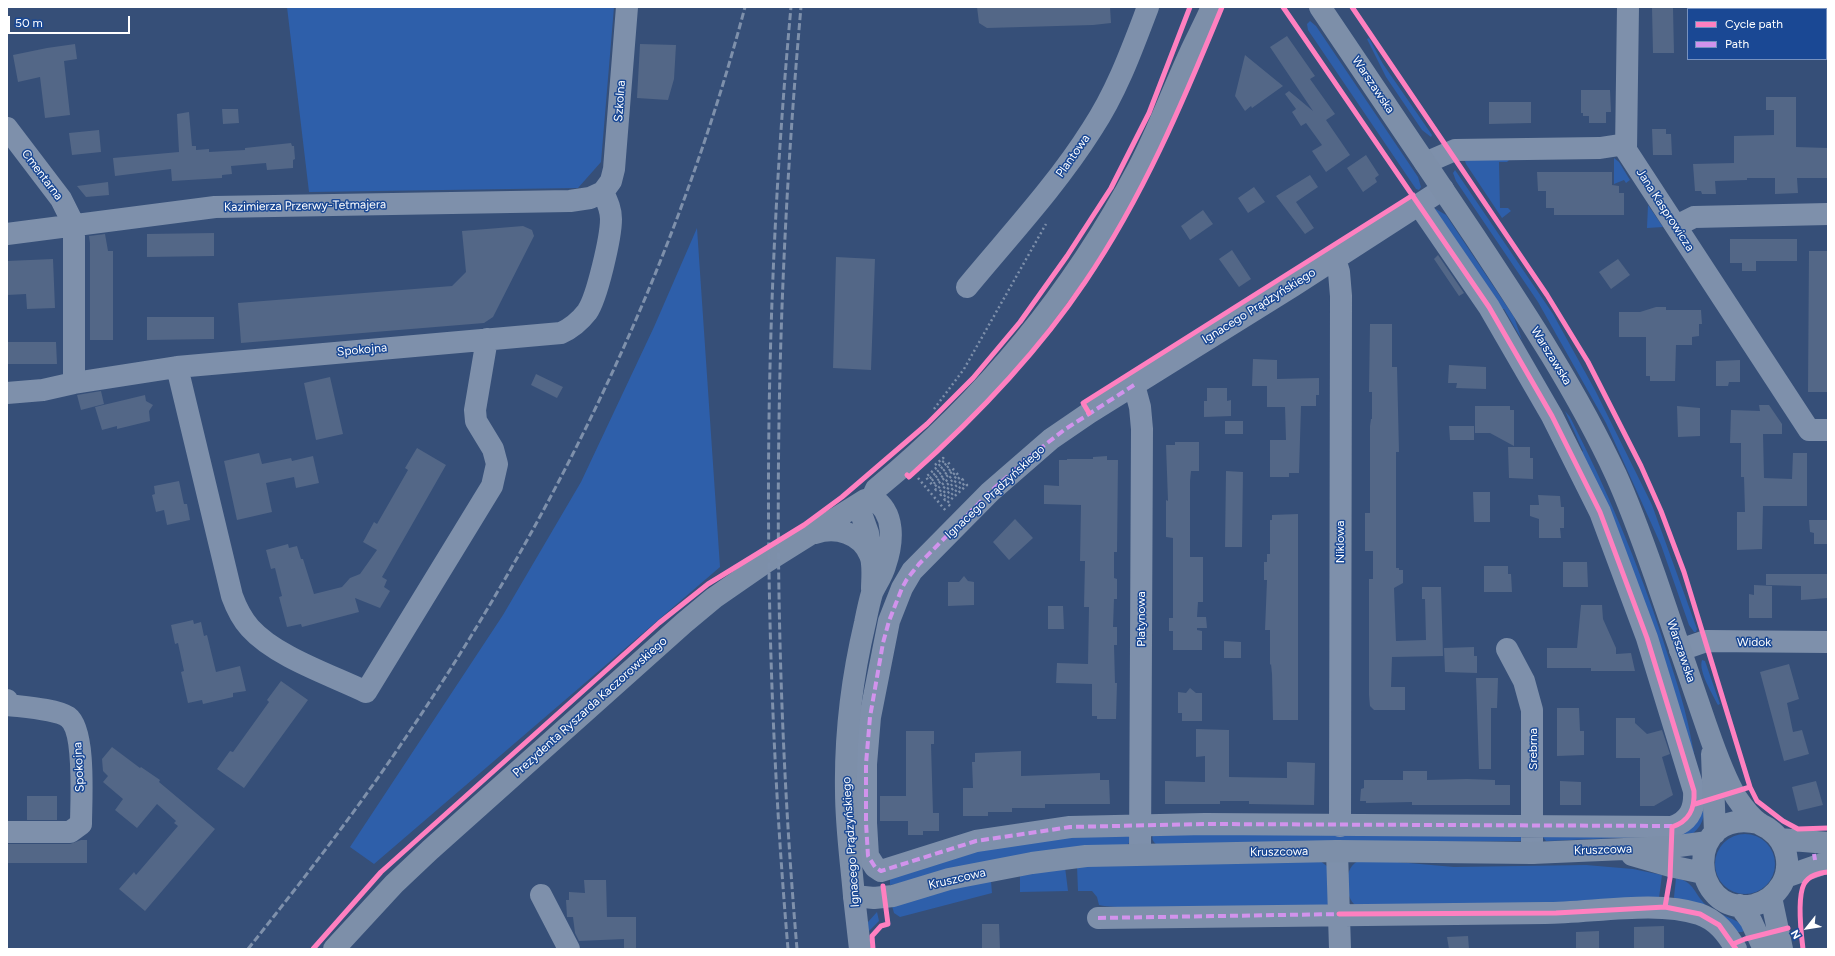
<!DOCTYPE html>
<meta charset="utf-8">
<style>
body{margin:0}
#map{position:relative;width:1835px;height:956px;overflow:hidden;background:#364f78;font-family:Figtree,sans-serif}
canvas{display:block}
.frame{position:absolute;inset:0;border:8px solid #fff;pointer-events:none}
.legend{position:absolute;left:1687px;top:8px;width:140px;height:52px;box-sizing:border-box;background:#1a4894;border:1px solid #7691bf;margin:0;padding:5px 7px;list-style:none;font-size:12px;color:#fff}
.legend li{display:flex;align-items:center;gap:8px;height:20px}
.legend b{width:20px;border:1px solid #7691bf}
.north{position:absolute;left:1787px;top:908px;width:40px;height:40px;-webkit-text-stroke:3px #1a4894;paint-order:stroke;rotate:240deg;font-size:11px;font-weight:700;line-height:16px;text-align:center;color:#fff}
.north::after{content:'';display:block;margin:auto;width:14px;height:18px;background:#fff;clip-path:polygon(50% 0,100% 100%,50% 72%,0 100%)}
.scale{position:absolute;left:8px;top:16px;width:122px;height:18px;box-sizing:border-box;border:2px solid #fff;border-top:0;padding-left:5px;font-size:12px;line-height:14px;white-space:nowrap;color:#fff;-webkit-text-stroke:3px #1a4894;paint-order:stroke}
</style>
<div id="map">
<canvas width="1835" height="956"></canvas>
<div class="frame"></div>
<ul class="legend">
<li><b style="height:5px;background:#ff80c0"></b>Cycle path</li>
<li><b style="height:5px;background:#d193ec"></b>Path</li>
</ul>
<div class="north">N</div>
<div class="scale">50 m</div>
</div>
<script>
const g = document.querySelector('canvas').getContext('2d');
g.lineJoin = 'round';
function paint(path, color) { g.fillStyle = color; g.fill(path, 'evenodd'); }
function stroke(path, color, width, dash) { g.strokeStyle = color; g.lineWidth = width; g.lineCap = dash ? 'butt' : 'round'; g.setLineDash(dash || []); g.stroke(path); }
function write(font, color, halo, rows, align = 'center') {
  g.font = font + ' Figtree,sans-serif'; g.lineWidth = 3; g.setLineDash([]); g.textBaseline = 'middle'; g.strokeStyle = halo; g.fillStyle = color; for (const [text, x, y, turn = 0] of rows) {
    g.save(); g.translate(x, y); g.rotate((+turn || 0) * Math.PI / 180); g.textAlign = isNaN(turn) ? turn : align; if (halo) g.strokeText(text, 0, 0); g.fillText(text, 0, 0); g.restore();
  }
}
paint(new Path2D(`
 M287,7H614L601,162L578,188L309,192Z
 M1310,21L1316,26L1418,177L1421,187L1419,190L1416,189L1308,30L1307,24Z
 M1369,38L1383,64L1432,135L1431,137L1422,130L1386,77L1367,39Z
 M1614,158L1619,162L1630,180L1626,183L1624,180L1614,184Z
 M1470,159H1510L1507,162H1499L1500,208H1508L1511,211L1502,218L1466,164L1465,161Z
 M1455,170L1553,314L1595,390L1652,505L1697,629L1696,632H1694L1689,625L1661,545L1606,423L1538,302L1456,181L1453,173Z
 M1648,205L1663,227L1647,228Z
 M1434,208L1446,215L1514,317L1522,340L1504,309H1502Z
 M697,228L720,567L374,864L350,847L503,615L581,482L654,327Z
 M1565,411L1570,417C1607,490 1638,563 1663,640C1673,671 1684,702 1690,733C1694,752 1697,771 1701,790L1579,454L1583,451Z
 M1702,660L1705,661L1720,704L1718,705C1713,695 1698,671 1702,660Z
 M1705,809C1703,826 1696,833 1682,840V834Z
 M1521,832L1523,841L1157,845C1152,841 1151,838 1154,833Z
 M1715 864a30 30 0 1 1 60 0a30 30 0 1 1-60 0Z
 M1544,834L1664,836L1546,841L1543,837Z
 M1130,835V842L1127,845L890,885V875L1017,840Z
 M1363,859L1454,867L1586,865L1633,869L1662,875L1659,898L1656,902L1355,905C1346,897 1344,876 1352,866C1355,862 1359,861 1363,859Z
 M1319,860L1328,867L1330,902L1326,906L1128,910C1118,905 1109,908 1099,905L1097,897L1092,891H1078L1077,866Z
 M1065,867L1068,891L1020,892V875Z
 M1676,878C1695,882 1694,894 1706,905C1718,916 1736,917 1747,929L1742,932H1736L1675,900L1674,897Z
 M991,881L992,893L900,917L894,913L892,906L943,889Z
 M877,912L879,921L869,931L867,938L868,922Z`), '#2e5faa');
paint(new Path2D(`
 M977,7H1110L1111,23L1093,25L987,28L979,23Z
 M1652,8H1673L1674,53H1653Z
 M1287,36L1315,76L1310,79L1335,114L1326,120L1350,155L1326,172L1312,151L1322,145L1306,123L1301,126L1292,112L1296,109L1285,94L1289,91L1313,111L1270,47Z
 M75,44L77,59L64,61L70,115L45,118L40,77L18,82L13,55L47,48Z
 M640,44L676,45L674,79L668,100L637,98Z
 M1245,55L1283,86L1252,108L1251,106L1245,111L1235,96Z
 M1581,90H1610L1611,112H1606V123H1589V116H1583V113H1581Z
 M1766,97H1796V147L1828,148V178H1797L1798,193L1775,194V178H1747V180L1715,181L1716,194H1702L1701,191H1695L1693,164L1734,163V136L1774,135V110H1766Z
 M1489,102H1531V123L1489,124Z
 M222,109H238L239,123L223,124Z
 M189,112L192,146H196V150L209,149V152L245,150V148L291,143L292,146H294L295,159L293,160V168L267,170L266,163L231,166L232,174L222,175V178L172,181L171,169L115,176L113,158L179,152L177,114Z
 M1652,129H1666V134H1671L1672,155H1653Z
 M99,130L101,152L72,155L69,133Z
 M1366,155L1379,175L1375,178L1377,182L1363,192L1347,168Z
 M1537,172H1612V185L1619,186V193H1624V215H1554V208H1546V191H1538Z
 M1310,175L1318,187L1296,202L1314,228L1305,234L1276,196Z
 M108,182L109,195L86,197L77,186Z
 M1254,187L1265,202L1248,213L1238,198Z
 M1203,210L1213,224L1190,240L1181,226Z
 M523,226L532,230L534,236L493,317L484,323L241,343L238,303L452,286L466,272L462,231Z
 M214,233V256L147,257V234Z
 M105,234L108,251H113V340H90V243L89,236Z
 M1730,239H1797V261H1756V271H1742V263H1730Z
 M1232,250L1251,279L1239,287L1219,259Z
 M1809,251H1828V392H1808Z
 M1438,255L1464,293L1459,296L1434,259Z
 M836,257L875,259L871,370L833,368Z
 M53,259L55,308L27,309L26,294L7,295V261Z
 M1618,259L1630,275L1611,289L1599,272Z
 M1656,307H1666V310H1701L1702,324H1699V336L1692,337V345H1676L1675,381H1650V376H1646V337H1619V312H1640Z
 M147,317H214V339L147,340Z
 M1370,324H1392V367H1397L1399,452H1396V568H1399V570H1403V583L1394,588L1396,641L1426,640L1425,599H1422V587H1441L1443,656L1392,657L1391,687H1405V710H1374L1370,706L1369,695V579H1373V551H1365V513H1370V426L1371,419H1372V392H1369Z
 M7,342H56L57,364H7Z
 M1253,359L1277,360V379L1319,378V395H1316V406H1301L1299,473H1289V477H1270V440H1286L1285,407H1267V386H1252Z
 M1740,360V382H1729L1728,386H1716V361Z
 M1449,365L1486,367V389L1456,388L1457,383H1448Z
 M536,374L563,387L557,398L531,385Z
 M330,377L343,434L316,440L304,383Z
 M1207,388H1227V401L1231,400V416L1204,417V401H1207Z
 M101,391L104,404L81,410L77,395Z
 M145,395L146,401L153,405L149,411L150,421L117,429V426L102,430L95,407Z
 M1759,405H1769L1782,424V434H1763L1764,478L1792,479L1793,453H1807V506H1763L1762,549L1737,550V512H1745L1744,477H1741V443H1730L1731,410L1760,411Z
 M1475,406H1510V410H1514V446L1490,433H1475Z
 M1677,406L1700,408V436L1678,437Z
 M1225,421H1243V434H1225Z
 M1449,426H1474V440H1450Z
 M1175,442H1199V471H1191L1190,481V557H1203V602H1198L1197,617H1206L1207,628H1197V630L1202,631V650H1173V631H1169V618H1173V538L1166,537V500L1168,501L1166,445H1175Z
 M1508,447H1530V458H1533V479L1509,478Z
 M417,448L446,465L382,577L387,580L384,587L390,591L380,608L355,598L359,612L302,627L301,624L287,627L279,597L282,596L275,568L271,569L266,550L288,544L289,548L297,546L301,559H303L314,594L342,587L350,578L360,574L377,550L363,542L374,522L377,524L408,470L405,468Z
 M259,453L262,464L291,458L292,461L313,456L319,483L296,488L294,477L266,483L272,512L237,520L224,461Z
 M1107,456V460H1118L1117,552H1114V578L1117,579V599H1114L1113,627H1117V645H1114L1115,683H1117L1116,719H1097V716H1092V684L1056,683L1057,663L1088,664L1089,607H1084L1085,561H1080L1081,505L1044,504V485L1059,486V460H1067V459H1093V457Z
 M1226,471L1243,472L1242,547H1225Z
 M179,481L184,504H187L190,520L167,525L164,510L156,512L152,495L155,494L154,486Z
 M1473,492H1490V522H1474Z
 M1538,495L1560,496L1561,507H1564V528H1560L1561,538H1539V519L1530,516V505H1539Z
 M1298,514V720H1273L1272,674L1271,664L1270,665V630H1265L1267,580H1264V562H1267V554H1270V520H1272V515Z
 M1015,519L1033,538L1009,560L993,542Z
 M1809,520H1828V544H1814V533L1810,532Z
 M1563,562H1587L1588,587H1563Z
 M1484,566H1508V574H1511L1512,592H1484Z
 M1766,574H1828V598L1801,600V586L1766,585Z
 M964,576L968,581L974,582V605L948,606V582H959Z
 M1754,585L1772,586V618H1749V594L1754,595Z
 M1581,605H1602L1603,619L1616,648V654L1631,653L1635,671H1591V668H1547V648H1577Z
 M1048,606H1063L1064,629H1048Z
 M193,620L194,624L201,622L204,636L207,635L216,672L240,666L246,691L233,693V697L203,704L202,700L188,703L181,672L184,671L178,643L175,644L171,625Z
 M1224,641L1241,642V658H1224Z
 M1474,647V656H1477V673L1445,672L1444,648Z
 M1789,664L1799,699L1787,703L1793,732L1802,730L1809,754L1784,761L1760,672Z
 M1476,678H1498L1497,708H1491V769H1479Z
 M281,681L308,700L244,788L217,769L230,751L233,752L269,702L267,700Z
 M1190,688L1196,693H1202V721H1182V713H1178V692L1186,693Z
 M1557,708H1579L1580,731H1584V755L1557,756Z
 M1616,718H1635V723L1647,734L1662,730L1670,754L1662,757L1673,795L1654,806H1640V758H1616Z
 M1196,729L1229,730V777L1287,778V762L1315,763L1314,805L1249,804V801H1220V804H1165V781L1205,782V756L1196,757Z
 M906,731H934V744H931L933,813H939V831H923V835H908V821H880V796H906Z
 M112,747L140,768L141,767L160,780L159,782L215,829L145,911L119,889L134,872L136,875L178,826L174,823L176,821L157,804L137,828L115,810L123,799L103,782L108,776L103,771L102,759Z
 M1021,751V776L1100,773V780H1109L1110,804H1045V808H1012V812H988V816H963V788H973L972,762H975V753Z
 M1403,771H1427V780L1467,779L1495,780V785H1510V805H1412V802L1366,803V801H1360L1361,789L1364,788V780H1403Z
 M1560,781L1581,782V805H1560Z
 M1816,781L1823,805L1798,811L1792,787Z
 M27,796H57V820H27Z
 M81,840H87V863H7V844H70Z
 M584,880H606L607,917H636V949H624V939L579,941L575,933L573,917H567L566,900H569V892L585,893Z
 M982,924H999L1000,949H982Z
 M1664,926V949H1634V927Z
 M1599,931V949H1576V932Z
 M1468,936L1469,949H1449L1447,937Z`), '#536787');
stroke(new Path2D(`
 M934,409L964,369L1046,224
 M935,465L943,458L945,460L926,477L928,480L948,462L950,465L930,482L932,485L952,468L954,470L934,487L936,490L956,472L958,475L939,492L941,495L960,477L963,480L943,497L945,500L965,483L967,485L947,503L950,506
 M918,478L946,511`), '#7e90ab', 2.5, [2, 3]);
stroke(new Path2D(`
 M1628,7L1626,150L1809,430H1828
 M7,128L61,199L74,225V383
 M1425,163L1455,150L1600,148L1626,144
 M603,192L611,181L614,169L627,7
 M1419,205L1489,307L1552,416L1600,512L1647,638L1694,791C1695,808 1690,821 1672,827L1205,824L1070,827L976,841L881,871L875,867L868,856L866,823V764L870,717L889,621L902,588L912,571L990,492L1051,439L1089,413L1293,286L1443,189
 M1676,226L1694,217L1828,214
 M7,234L215,207L570,201L590,198L603,192
 M1335,259L1339,272L1341,296L1340,826
 M967,287C1010,235 1056,186 1092,129C1117,91 1132,49 1148,7
 M177,367L232,596C236,607 241,618 250,628C276,657 331,675 366,692L492,486L497,464L493,449L476,421L475,410L487,339
 M1134,385L1140,407L1142,429L1140,854
 M7,393L43,390L74,383L177,367L561,333C572,328 580,321 587,312C597,298 611,237 611,219C611,209 607,201 603,192
 M1507,649L1524,681L1532,710V853
 M1680,650L1706,641L1828,642
 M7,700L8,705C23,707 56,709 68,717C86,730 81,803 81,824L70,832H7
 M1337,851L1340,949
 M541,895L569,949
 M854,896L860,949
 M1098,918C1247,916 1396,914 1545,913C1592,913 1655,900 1699,914C1717,920 1727,934 1736,949`), '#7e90ab', 22);
stroke(new Path2D(`
 M1320,7C1372,84 1423,160 1475,237C1526,314 1577,391 1616,475C1631,508 1643,542 1655,576C1672,626 1689,675 1706,725C1714,748 1723,775 1736,797C1742,806 1750,817 1760,824C1763,826 1767,827 1770,830C1787,842 1792,866 1782,884C1776,894 1766,902 1754,905C1688,918 1683,806 1759,823
 M872,498C896,512 893,543 885,566C882,576 876,584 872,593C869,603 867,613 865,623C852,678 845,734 846,791C846,826 851,861 854,896L874,898L893,896L949,879L1032,863L1086,856L1337,851L1532,853L1671,847L1708,842
 M872,498L876,489C985,399 1072,294 1138,169C1158,131 1172,92 1190,53C1197,38 1205,23 1212,7
 M858,505L868,533L871,555
 M815,533C836,526 861,533 870,555C874,564 872,579 872,589
 M1712,754L1715,833
 M1779,839L1828,843
 M1632,855L1670,866L1703,873
 M1785,877L1828,862
 M1771,897L1782,949
 M1739,905L1751,921L1764,949
 M334,949L394,884L430,850L684,623L714,598L766,562L865,500L872,498`), '#7d8fa9', 22);
stroke(new Path2D(`
 M248,949C303,880 357,810 406,737C556,515 676,267 745,7
 M788,949C761,635 762,320 791,7
 M797,949C770,636 773,320 801,7`), '#7e90ab', 3, [7, 3]);
stroke(new Path2D(`
 M1134,385L1064,430L1028,458L990,492L919,564L907,579L902,588L889,621L883,643L870,717L866,764V823L868,856L875,867L881,871L976,841L1070,827L1205,824L1674,826
 M1814,854L1815,860
 M1098,918L1342,914`), '#d193ec', 4, [8, 4]);
stroke(new Path2D(`
 M1283,7L1489,307L1552,416L1600,512L1647,638L1694,791C1695,808 1690,821 1672,827L1670,878L1665,907
 M1352,7L1547,295L1588,362L1641,466L1661,511L1684,572L1750,787L1757,801L1783,821L1798,829L1828,828
 M1089,413L1083,403L1413,195
 M907,475L909,477C974,419 1036,355 1085,282C1143,197 1183,102 1222,7
 M1695,804L1750,787
 M1339,914L1556,913L1665,907L1700,914L1719,925L1736,949
 M1733,944L1745,939L1788,928
 M313,949L381,872L659,623L708,584L804,525L842,497L927,424L973,378L1020,322L1067,256L1111,188L1149,113L1190,7
 M873,949L872,936L881,926L888,924L883,886
 M1803,949C1801,933 1797,898 1804,884C1809,875 1819,873 1828,872`), '#ff80c0', 5);
write('12px', '#fff', '#1a4894', [
 ["Warszawska",1373,85,56],
 ["Szkolna",620,101,-86],
 ["Plantowa",1073,156,-55],
 ["Cmentarna",42,175,53],
 ["Kazimierza Przerwy-Tetmajera",305,206,-1],
 ["Jana Kasprowicza",1665,210,57],
 ["Ignacego Prądzyńskiego",1259,306,-32],
 ["Spokojna",362,350,-5],
 ["Warszawska",1551,356,58],
 ["Ignacego Prądzyńskiego",995,492,-43],
 ["Niklowa",1340,542,-90],
 ["Platynowa",1141,619,-90],
 ["Widok",1754,642],
 ["Warszawska",1681,651,71],
 ["Prezydenta Ryszarda Kaczorowskiego",590,707,-42],
 ["Srebrna",1533,749,-90],
 ["Spokojna",79,767,-93],
 ["Ignacego Prądzyńskiego",851,842,-94],
 ["Kruszcowa",1603,850,-2],
 ["Kruszcowa",1279,852,-1],
 ["Kruszcowa",957,879,-13]
]);
</script>
